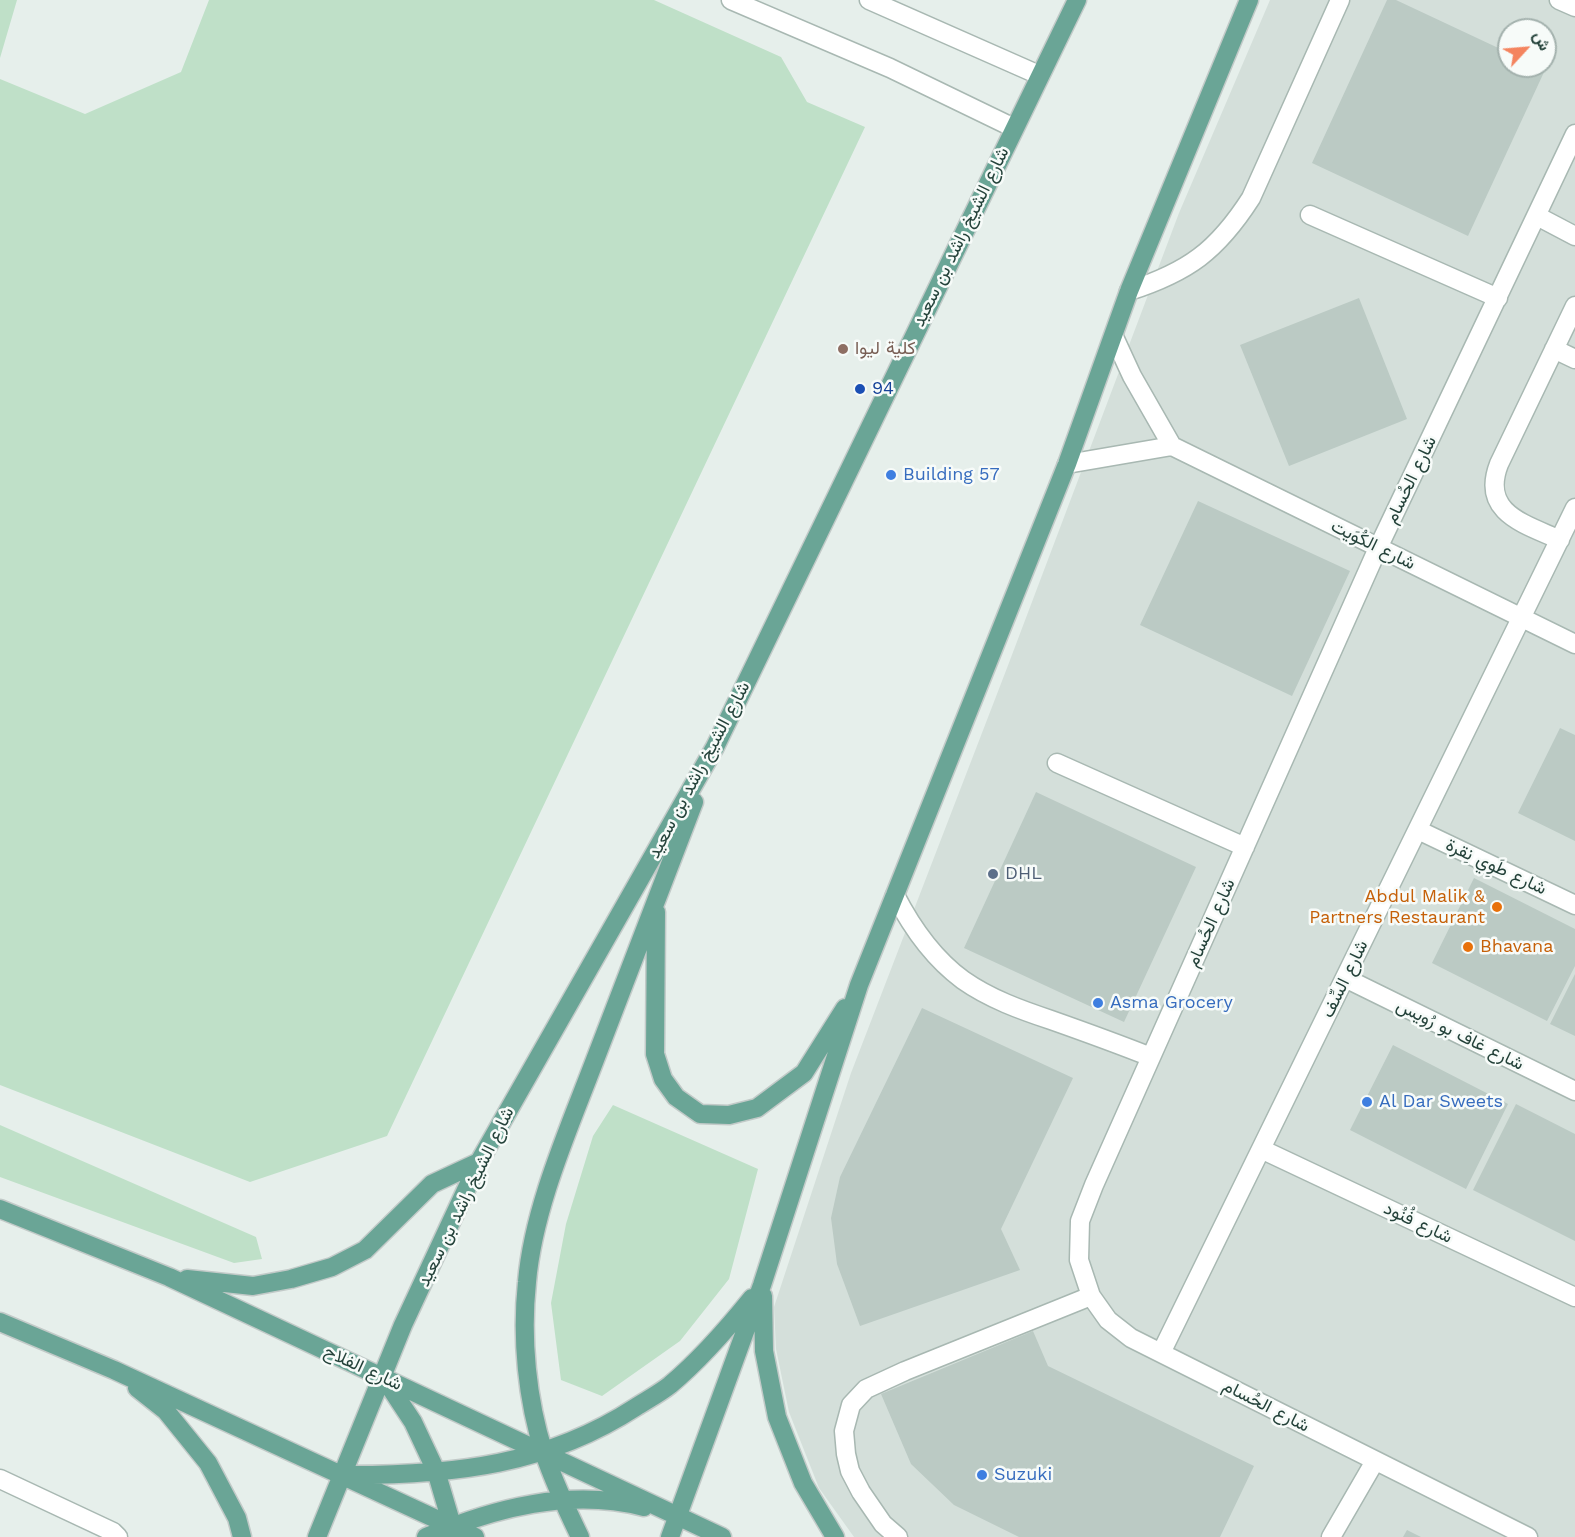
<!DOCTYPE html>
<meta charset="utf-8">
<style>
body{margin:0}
#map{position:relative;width:1575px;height:1537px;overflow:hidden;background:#e6efeb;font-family:"Work Sans",Vazirmatn,sans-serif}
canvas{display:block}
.north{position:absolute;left:1497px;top:18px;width:60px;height:60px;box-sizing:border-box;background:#f7fbf9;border:2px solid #a3b1ad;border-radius:50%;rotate:64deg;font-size:16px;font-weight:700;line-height:24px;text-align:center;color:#24423a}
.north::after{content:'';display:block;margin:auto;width:21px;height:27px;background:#f4845f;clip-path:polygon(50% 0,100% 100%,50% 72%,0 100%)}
</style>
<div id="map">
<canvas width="1575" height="1537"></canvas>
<div class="north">ش</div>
</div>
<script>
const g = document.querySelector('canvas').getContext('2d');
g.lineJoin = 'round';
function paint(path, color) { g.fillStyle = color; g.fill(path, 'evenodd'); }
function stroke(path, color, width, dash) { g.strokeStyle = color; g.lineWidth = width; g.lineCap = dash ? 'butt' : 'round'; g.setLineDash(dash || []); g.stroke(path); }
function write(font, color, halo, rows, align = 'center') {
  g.font = font + ' "Work Sans",Vazirmatn,sans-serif'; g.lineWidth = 5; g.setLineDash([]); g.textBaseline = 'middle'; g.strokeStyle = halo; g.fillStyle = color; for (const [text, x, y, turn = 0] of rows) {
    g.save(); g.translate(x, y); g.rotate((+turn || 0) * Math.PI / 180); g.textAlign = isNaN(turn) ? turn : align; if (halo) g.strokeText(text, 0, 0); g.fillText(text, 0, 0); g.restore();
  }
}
paint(new Path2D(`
 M1270,0H1575V1537H854L819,1488L789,1412L776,1349L774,1307L851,1073L1007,668L1179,213ZM1509,30H1545V66H1509Z`), '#d4dfda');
paint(new Path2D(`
 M0,0H17L0,58Z
 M209,0H654L781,57L807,102L865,127L387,1136L250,1182L0,1085V79L85,114L181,72Z
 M613,1105L758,1169L729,1279L680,1341L602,1396L561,1380L551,1303L566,1224L593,1136Z
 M0,1125L256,1237L262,1259L234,1263L0,1177Z`), '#bfe0c8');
paint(new Path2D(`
 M1387,0H1396L1509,53V66H1536L1545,70L1468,236L1312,163Z
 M1359,298L1407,419L1289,466L1240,345Z
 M1198,501L1350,571L1292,696L1140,625Z
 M1560,728L1575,735V841L1518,813Z
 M1036,792L1196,867L1124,1022L964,948Z
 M1474,878L1575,929V966L1547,1021L1432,963Z
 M1575,974V1036L1550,1024Z
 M922,1008L1073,1078L1001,1229L1020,1270L860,1326L837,1264L831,1218L840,1177Z
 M1393,1045L1508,1104L1466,1189L1350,1130Z
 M1516,1104L1575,1134V1241L1473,1190Z
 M1033,1331L1048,1366L1254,1466L1220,1537H1019L954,1505L911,1464L881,1394Z
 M1407,1530L1421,1537H1403Z`), '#bbcac4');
const minor = new Path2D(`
 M731,0L890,68L1014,128
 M869,0L1039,75
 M1559,0L1575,7
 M1310,215L1498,298
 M1537,216L1575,236
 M1129,291C1188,272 1217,251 1251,198L1340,0
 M1114,337L1132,376L1172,446L1575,644
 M1554,349L1575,359
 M1067,464L1172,446
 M1560,540C1525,524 1480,513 1499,464L1575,306
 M1057,763L1245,847
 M1418,830L1575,905
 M895,895C912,928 933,958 963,980C990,999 1021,1010 1051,1020C1085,1032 1118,1044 1151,1057
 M1345,978L1575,1091
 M1261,1149L1575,1297
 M1161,1353L1575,508
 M0,1479L113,1532L118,1537
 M898,1537L883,1524L861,1492L850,1471L846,1454L844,1431L851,1405L866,1389L905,1371L1091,1296
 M1331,1537L1375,1461
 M1528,1537L1131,1338L1108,1320L1091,1296L1079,1260L1080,1221L1094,1185L1378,548L1575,134`);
const major = new Path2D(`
 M656,912L655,1054L663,1079L676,1097L700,1114L729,1115L757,1108L804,1073L845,1008
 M0,1209L169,1277L722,1537
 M187,1279L253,1286L291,1279L332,1267L365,1250L432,1184L479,1162
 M763,1296L764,1351L777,1417L803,1483L835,1537
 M0,1322L114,1370L475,1537
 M384,1378L413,1422L436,1471L454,1532
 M137,1388L166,1411L208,1463L237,1518L242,1537
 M351,1475C454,1475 547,1465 636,1407C647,1400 660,1393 670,1385C701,1359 727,1329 752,1298
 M317,1537L403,1325L479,1162L715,747L1077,0
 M426,1537C494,1508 570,1488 644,1507
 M580,1537C567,1510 554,1482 544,1453C527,1400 521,1338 527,1282C533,1210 567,1133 593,1065C626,978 660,890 694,802
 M670,1537L762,1285L859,985L1067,464L1129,291L1249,0`);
stroke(minor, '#a8b8b2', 21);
stroke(major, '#c2cac8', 21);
stroke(minor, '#fff', 18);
stroke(major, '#6aa596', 18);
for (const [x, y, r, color] of [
 [843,349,6,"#8d6e63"],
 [860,389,6,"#1a4fb4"],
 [891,475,6,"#3f7fe0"],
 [993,874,6,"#5c6f8a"],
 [1497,907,6,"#e8710a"],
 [1468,947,6,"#e8710a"],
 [1098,1003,6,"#3f7fe0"],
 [1367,1102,6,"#3f7fe0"],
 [982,1475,6,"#3f7fe0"]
]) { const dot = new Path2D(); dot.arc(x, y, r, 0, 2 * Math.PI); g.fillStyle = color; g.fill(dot); stroke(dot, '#f7fbf9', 2); }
write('18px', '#24423a', '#f7fbf9', [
 ["شارع الشيخ راشد بن سعيد",961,237,-64],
 ["شارع الحُسام",1411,480,-64],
 ["شارع الكُوَيت",1373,545,26],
 ["شارع الشيخ راشد بن سعيد",699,770,-62],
 ["شارع طَوِي نِقرة",1496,867,25],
 ["شارع الحُسام",1211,923,-66],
 ["شارع السِّف",1345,979,-64],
 ["شارع غاف بو رُويس",1460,1035,26],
 ["شارع الشيخ راشد بن سعيد",466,1197,-64],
 ["شارع فُنُود",1418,1223,25],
 ["شارع الفلاح",363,1368,25],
 ["شارع الحُسام",1266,1406,27]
]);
write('18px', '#785e54', '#f7fbf9', [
 ["كلية ليوا",855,349]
], 'left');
write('18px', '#164399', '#f7fbf9', [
 ["94",872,389]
], 'left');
write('18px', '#366cbe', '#f7fbf9', [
 ["Building 57",903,475],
 ["Asma Grocery",1110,1003],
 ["Al Dar Sweets",1379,1102],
 ["Suzuki",994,1475]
], 'left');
write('18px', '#4e5e75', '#f7fbf9', [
 ["DHL",1005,874]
], 'left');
write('18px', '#c56008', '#f7fbf9', [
 ["Abdul Malik &",1485,897],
 ["Partners Restaurant",1485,918],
 ["Bhavana",1480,947,"left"]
], 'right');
</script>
